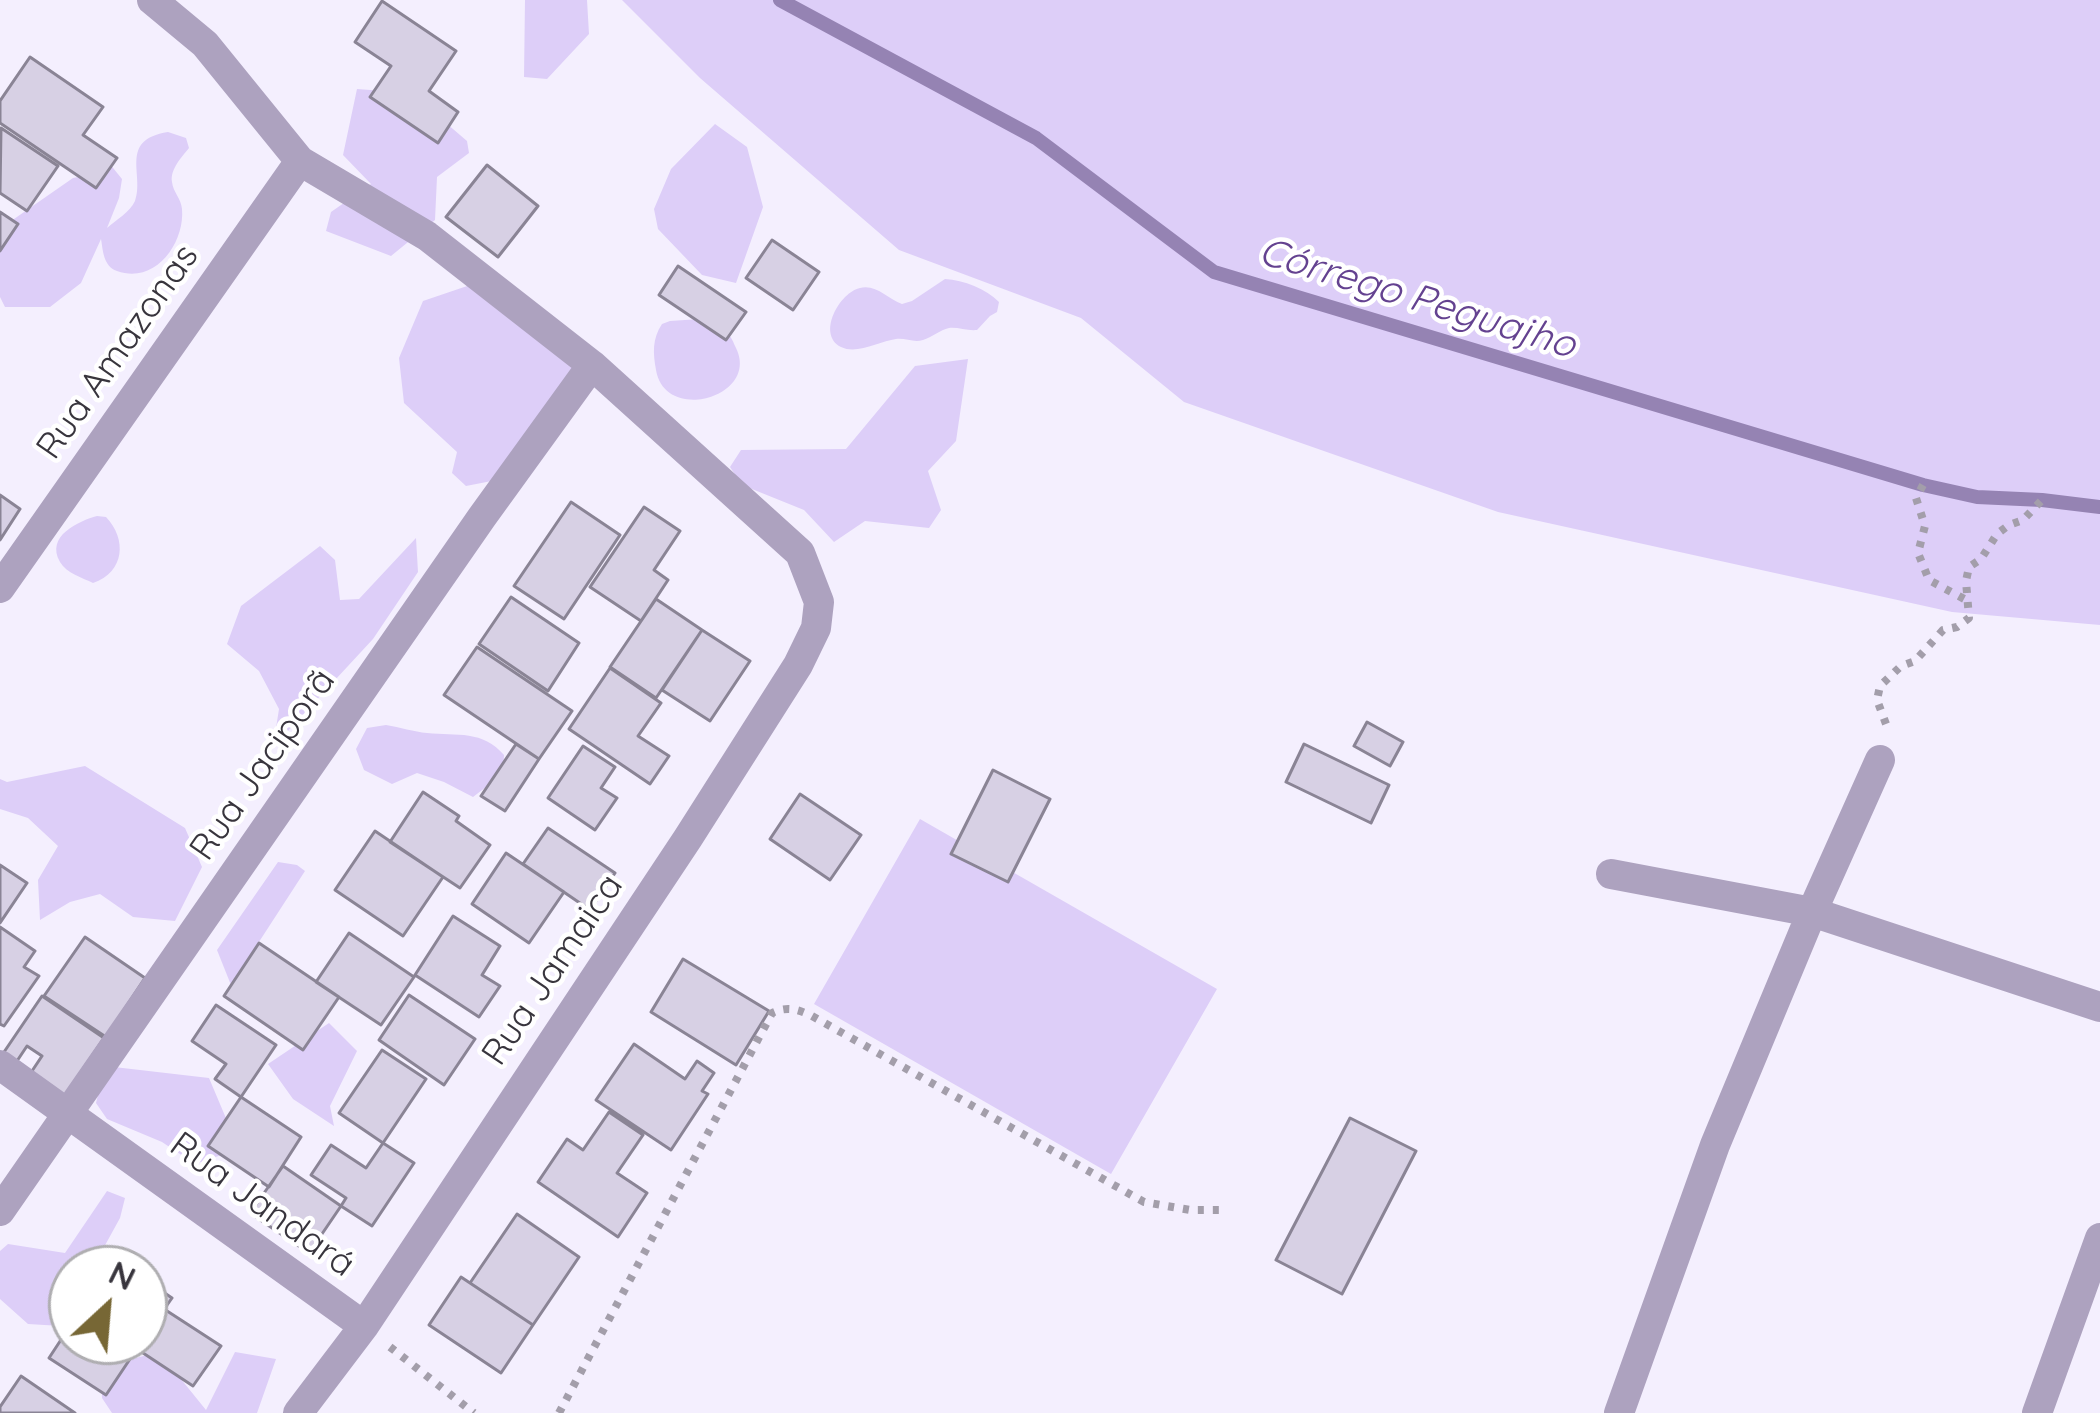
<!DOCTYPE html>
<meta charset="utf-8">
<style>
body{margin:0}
#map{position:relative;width:2100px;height:1413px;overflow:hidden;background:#f4effe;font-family:Quicksand,sans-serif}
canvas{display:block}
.north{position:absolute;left:48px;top:1245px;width:120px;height:120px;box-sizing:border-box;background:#fff;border:3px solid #afaeb1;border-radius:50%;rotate:26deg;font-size:33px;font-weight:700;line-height:48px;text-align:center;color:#38353d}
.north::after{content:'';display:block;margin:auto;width:42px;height:54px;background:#776735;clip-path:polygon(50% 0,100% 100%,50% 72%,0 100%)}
</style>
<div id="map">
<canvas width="2100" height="1413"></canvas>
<div class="north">N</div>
</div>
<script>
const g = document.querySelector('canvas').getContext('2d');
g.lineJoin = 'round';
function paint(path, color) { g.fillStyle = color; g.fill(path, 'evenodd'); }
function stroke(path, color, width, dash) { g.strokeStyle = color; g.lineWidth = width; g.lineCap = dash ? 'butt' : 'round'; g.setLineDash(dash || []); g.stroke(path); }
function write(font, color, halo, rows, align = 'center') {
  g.font = font + ' Quicksand,sans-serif'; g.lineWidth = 9; g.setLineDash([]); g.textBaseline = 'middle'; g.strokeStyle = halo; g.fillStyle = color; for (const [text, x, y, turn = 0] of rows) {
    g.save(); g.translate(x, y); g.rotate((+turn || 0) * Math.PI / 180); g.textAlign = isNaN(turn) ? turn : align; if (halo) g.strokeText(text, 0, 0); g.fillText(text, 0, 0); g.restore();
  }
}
paint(new Path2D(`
 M525,0H587L589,34L547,79L524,77Z
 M622,0H2100V625L1952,612L1498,512L1184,402L1081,318L899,250L700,78Z
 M357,89L411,93L467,141L469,153L437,177L435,220L391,256L326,231L331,212L371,184L343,155Z
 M715,124L747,147L763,207L736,283L702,275L658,229L654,209L671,169Z
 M168,132L186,138L189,148C182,157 170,169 172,182C173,192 181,198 182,209C185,243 155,285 117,271C103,266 103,250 101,239L81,283L50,307H5L0,297V239L14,219L73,178L89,175L109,163L122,179L119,198L107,228C116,220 130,212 135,201C145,175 118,140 168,132Z
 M945,279C964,280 986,289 999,302L997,312L990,316L977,330C967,331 958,327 949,328C940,330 932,337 923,340C914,343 906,338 896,339C880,341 857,355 841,347C816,334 840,292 860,288C876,284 888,299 902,304L912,301Z
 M476,283L574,367L507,478L466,486L452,473L457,452L404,403L399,358L423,301Z
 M700,319C708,323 719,327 726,332C732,337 733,342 736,348C760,397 665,424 656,370C653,353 652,339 662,324L670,321Z
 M968,359L956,441L928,471L941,510L929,528L865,521L834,542L804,510L742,485L730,467L741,450L846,449L915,366Z
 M97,516L106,517C127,539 125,572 93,583C83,578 66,573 60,562C45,536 79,521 97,516Z
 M416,538L418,572L373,639L273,747L279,709L259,671L227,644L241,606L320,546L335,560L340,600L359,599Z
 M386,725C400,727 414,732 427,733C457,736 483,730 504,755L503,774L473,797L444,782L417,773L392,784L364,770L356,749L367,728Z
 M85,766L185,828L202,867L175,921L133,917L100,894L70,902L40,920L38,880L58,846L28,818L0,809V779L7,782Z
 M920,819L1217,989L1111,1174L814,1004Z
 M278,862L297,865L305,871L231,985L217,950Z
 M329,1023L357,1051L330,1106L334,1126L293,1099L268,1064Z
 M114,1067L209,1078L239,1149L195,1164L162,1142L107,1119L96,1103L101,1083Z
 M107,1191L125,1198L120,1218L92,1269H72V1305L61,1326L28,1324L0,1299V1251L8,1244L65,1253Z
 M159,1352L206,1410L235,1352L276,1359L257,1413H112L102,1398L101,1367Z`), '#ddcef8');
stroke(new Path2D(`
 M780,0L1036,138L1214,272L1923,485L1977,497L2042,500L2100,507`), '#9583b3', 14);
const building = new Path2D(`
 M382,1L456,51L429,91L458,112L438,143L370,97L391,66L355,42Z
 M30,57L103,107L83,135L117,158L96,188L0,123V101Z
 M1,128L58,166L27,211L0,193Z
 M487,165L538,206L498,257L446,217Z
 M0,212L18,224L0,251Z
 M772,240L819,272L793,310L746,278Z
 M678,266L746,312L726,340L659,295Z
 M0,495L20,509L0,540Z
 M571,502L620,535L564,619L514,586Z
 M644,507L680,531L654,570L668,580L641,621L590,587Z
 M511,597L579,643L548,691L479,644Z
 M656,599L702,630L656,698L610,667Z
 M702,630L750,661L710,721L662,690Z
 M477,647L572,711L539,759L444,695Z
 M610,668L661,703L638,736L669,756L650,784L569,729Z
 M1367,722L1403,742L1390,766L1354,746Z
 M516,744L539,759L505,811L481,796Z
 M1304,744L1389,785L1371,823L1286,782Z
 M583,746L615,767L601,788L617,798L595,830L548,798Z
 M993,770L1050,799L1008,882L951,854Z
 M423,792L459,816L456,821L490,845L460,888L390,842Z
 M800,794L861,835L830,880L770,839Z
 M548,828L615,873L590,910L523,864Z
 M375,831L443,877L403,936L335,890Z
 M506,853L564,892L529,943L472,904Z
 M0,865L27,883L0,923Z
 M453,916L500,946L482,975L500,986L479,1017L415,975Z
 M0,927L35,951L24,967L39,976L4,1026L0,1024Z
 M349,933L414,977L381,1025L316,982Z
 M85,937L145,978L106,1037L44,996Z
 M259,943L339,997L303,1050L224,996Z
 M683,959L769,1011L736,1065L651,1012Z
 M409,995L475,1039L444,1085L379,1040Z
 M42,996L104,1038L64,1097L30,1074L42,1056L27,1046L15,1064L2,1055Z
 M216,1005L276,1045L241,1097L215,1079L226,1064L192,1041Z
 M634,1044L685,1079L697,1061L714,1073L702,1091L708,1094L671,1150L596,1100Z
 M382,1050L426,1079L383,1143L339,1113Z
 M241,1097L301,1137L269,1187L208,1146Z
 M609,1112L643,1135L617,1173L647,1193L618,1237L538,1182L567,1139L583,1150Z
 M1350,1118L1416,1151L1342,1294L1276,1260Z
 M383,1143L414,1163L372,1226L341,1206L346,1198L311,1175L331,1145L366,1168Z
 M283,1166L341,1206L309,1253L250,1213Z
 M517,1214L579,1257L533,1325L470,1283Z
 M461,1277L533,1325L501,1373L429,1325Z
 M144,1279L172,1298L144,1338Z
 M164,1309L221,1346L193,1386L137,1349Z
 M72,1323V1341H142L106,1395L49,1358Z
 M21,1376L75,1413H0V1407Z`);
paint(building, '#d7d0e4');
stroke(building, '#8a8495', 3);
stroke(new Path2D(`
 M1923,485L1916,498L1925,526L1918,553L1929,580L1968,601
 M1886,724L1877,700L1880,686L1901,666L1915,661L1943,630L1957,627L1969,618L1966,581L1969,567L1981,559L1997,534L2009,525L2023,520L2042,500
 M390,1347L474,1413
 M559,1413L772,1013C787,1006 797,1009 812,1016L1144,1202L1190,1210H1222`), '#a39eaa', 8, [6, 9]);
stroke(new Path2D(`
 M152,0L205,44L300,161L427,236L592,365L800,553L819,602L816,628L798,665L688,838L364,1326L298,1413
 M0,588L300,161
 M1611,874L1812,912L2100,1007
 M0,1065L364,1326
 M0,1211L482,517L592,365
 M1619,1413L1715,1145L1812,912L1880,760
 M2037,1413L2100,1238`), '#ada2bf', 30);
write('36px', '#38353d', '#fff', [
 ["Rua Amazonas",118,352,-55],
 ["Rua Jaciporã",263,765,-55],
 ["Rua Jamaica",553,970,-56],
 ["Rua Jandará",262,1205,36]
]);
write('italic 39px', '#644290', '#fff', [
 ["Córrego Peguajho",1417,299,17]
]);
</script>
